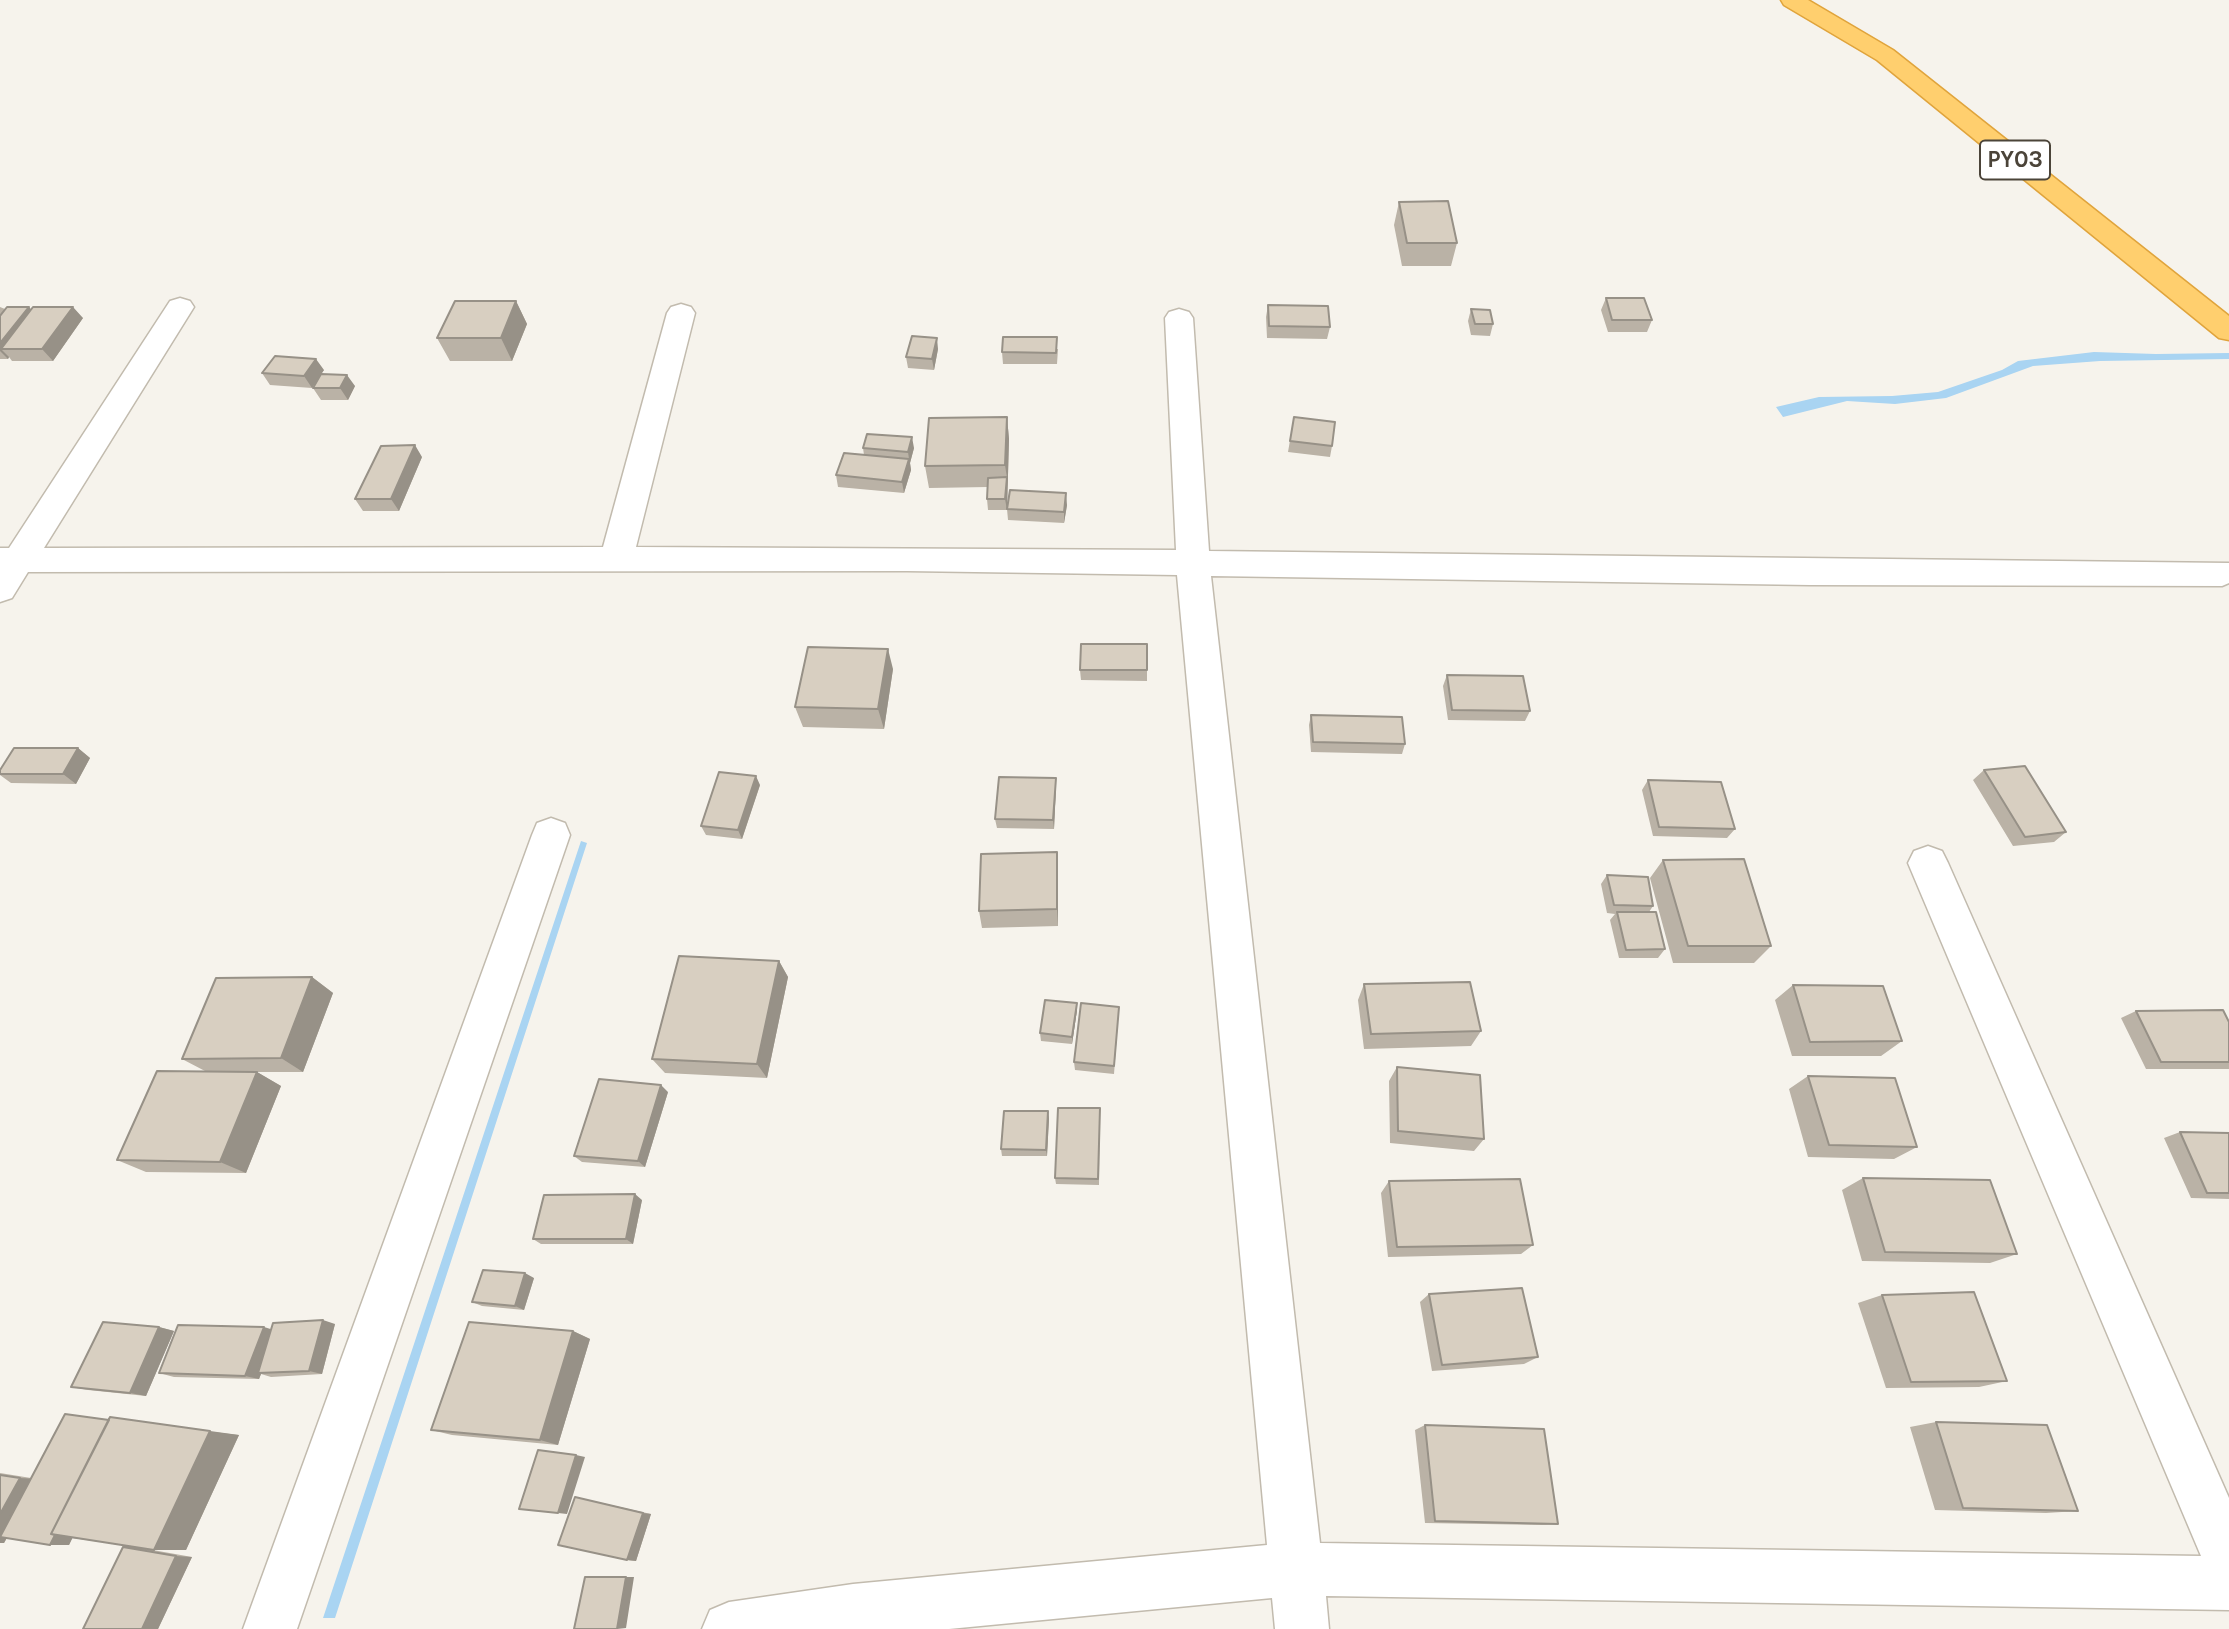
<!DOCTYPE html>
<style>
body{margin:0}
canvas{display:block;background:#f6f3ec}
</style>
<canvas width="2229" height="1629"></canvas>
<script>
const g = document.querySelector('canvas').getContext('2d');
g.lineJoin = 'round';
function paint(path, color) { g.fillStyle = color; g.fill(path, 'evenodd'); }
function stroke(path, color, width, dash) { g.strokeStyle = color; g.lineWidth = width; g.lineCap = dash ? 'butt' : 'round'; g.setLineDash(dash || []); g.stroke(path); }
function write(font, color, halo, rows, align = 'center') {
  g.font = font + ' Karla,sans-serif'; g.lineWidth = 7; g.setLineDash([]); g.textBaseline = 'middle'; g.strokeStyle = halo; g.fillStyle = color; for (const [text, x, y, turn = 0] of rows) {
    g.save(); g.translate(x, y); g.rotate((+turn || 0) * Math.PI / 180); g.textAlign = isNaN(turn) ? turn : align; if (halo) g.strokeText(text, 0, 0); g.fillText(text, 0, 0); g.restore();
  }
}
paint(new Path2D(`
 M2094,352L2156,354L2229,353V359L2100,361L2033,366L1946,398L1895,404L1847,401L1783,417L1776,407L1819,397L1892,396L1938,392L2002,370L2018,361Z
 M581,841L587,843L335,1618H323Z`), '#a9d4f2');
const minor = new Path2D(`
 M180,298L190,301L194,307L44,548L603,547L667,313L671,307L681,304L691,307L695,313L636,547L1176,550L1165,318L1169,312L1179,309L1189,312L1193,318L1209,551L2229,563V583L2222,586L1810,585L1211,576L1320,1543L2201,1556L1908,863L1914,851L1928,846L1942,851L1948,863L2229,1498V1610L1326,1596L1329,1629H1275L1272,1598L949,1629H702L710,1610L729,1602L853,1584L1267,1545L1177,575L907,571L28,572L12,598L0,602V548H9L170,301Z
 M551,818L565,823L570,835L297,1629H243L532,835L537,823Z`);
const highway = new Path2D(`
 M1781,0H1808L1893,50L2229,316V340L2219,338L1877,60L1784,5Z`);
stroke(minor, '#c2bbae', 3);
stroke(highway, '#e0a43c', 3);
paint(minor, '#fff');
paint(highway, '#ffcf6e');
paint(new Path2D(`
 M1399,202L1457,243L1451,266H1402L1394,225Z
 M1606,298L1652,320L1647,332H1608L1601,310Z
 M516,301L527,324L512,361H450L437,338Z
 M1268,305L1330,327L1327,339L1267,338L1266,317Z
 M0,307L5,309H31L83,318L53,361H12L9,357L8,359H0Z
 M1471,309L1493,324L1490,336L1471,335L1468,321Z
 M938,349L934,370L908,368L906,357Z
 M1058,349L1057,364H1003L1002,352Z
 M324,370L321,374L355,386L348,400H321L313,388L316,381L312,388L270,385L262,373Z
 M1007,417L1009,439L1007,510H988L987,499L988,487L929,488L925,466Z
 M1294,417L1332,446L1330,457L1288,452Z
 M863,448H914L910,463L911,470L904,493L838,487L836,475L864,455Z
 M422,457L399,511H363L355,499Z
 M1067,505L1064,523L1008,520L1007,509Z
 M893,669L884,729L803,727L795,707Z
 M1080,670H1147V681L1081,680Z
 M1447,675L1530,711L1525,721L1448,720L1443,686Z
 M1311,715L1405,744L1402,754L1311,752L1309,725Z
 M78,748L90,758L76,784L11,783L0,775V770Z
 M1984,770L2066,832L2054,842L2013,846L1973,780Z
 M1648,780L1735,829L1727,838L1653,836L1642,790Z
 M760,785L742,839L706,835L701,826Z
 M1056,787L1054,829L997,828L995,819Z
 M1663,860L1771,946L1754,963H1673L1650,878Z
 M1058,870V926L982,928L979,911Z
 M1607,875L1653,906L1649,912L1665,949L1658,958H1619L1610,920L1615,914L1607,913L1601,884Z
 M779,961L788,977L767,1078L665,1073L652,1059Z
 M312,977L333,993L303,1072H257L281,1086L246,1173L146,1172L117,1160L205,1071L182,1059Z
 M1364,984L1481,1031L1471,1046L1364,1049L1358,1000Z
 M1793,985L1902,1041L1881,1056H1792L1775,1000Z
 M1119,1007L1114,1074L1075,1070L1074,1062Z
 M1077,1010L1072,1044L1041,1041L1040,1033Z
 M2136,1011L2229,1022V1069H2146L2121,1018Z
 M1397,1067L1484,1139L1474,1151L1390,1143L1389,1081Z
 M1808,1076L1917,1147L1894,1159L1808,1157L1789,1089Z
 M668,1092L645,1167L582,1162L574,1156Z
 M1100,1108L1099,1185L1056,1184L1055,1178Z
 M1049,1118L1047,1156H1002L1001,1149Z
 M2180,1132L2229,1133V1199L2191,1198L2164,1138Z
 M1863,1178L2017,1254L1990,1263L1862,1261L1842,1190Z
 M1389,1181L1533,1245L1521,1254L1388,1257L1381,1193Z
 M642,1200L633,1244H541L533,1239Z
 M534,1278L524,1310L482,1306L472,1302Z
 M1429,1294L1538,1357L1524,1364L1432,1371L1420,1302Z
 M1882,1295L2007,1381L1979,1387L1886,1388L1858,1303Z
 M335,1324L322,1374L271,1377L261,1374L259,1379L174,1377L159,1373Z
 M159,1327L174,1331L146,1396L88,1390L71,1387Z
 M573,1331L590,1339L558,1445L452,1435L431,1430Z
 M109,1420L239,1435L186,1550L147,1549L192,1557L158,1629H83L123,1547H138L72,1538L69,1545H50L7,1538L4,1543H0V1473L31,1478Z
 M1936,1422L2078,1511L2046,1513L1935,1510L1910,1427Z
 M1425,1425L1558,1524L1543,1525L1425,1523L1415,1430Z
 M575,1497L651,1514L636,1561L627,1560Z`), '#bab2a6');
paint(new Path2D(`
 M516,301L527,324L512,361L501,338Z
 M29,307L39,318L1,349L9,357L8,359L0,351V343Z
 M73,307L83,318L53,361L42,349Z
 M937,338L938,349L934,370L932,359Z
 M316,359L324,370L312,388L304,376Z
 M347,375L355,386L348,400L340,388Z
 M1007,417L1009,439L1007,510L1005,499L1007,478L1005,465Z
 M912,437L914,448L910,463L911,470L904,493L902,482L909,459L908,452Z
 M415,445L422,457L399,511L391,499Z
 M1066,493L1067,505L1064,523V512Z
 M888,649L893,669L884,729L878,709Z
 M78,748L90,758L76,784L63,774Z
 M756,776L760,785L742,839L738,830Z
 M1056,778V787L1054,829L1053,820Z
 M1057,852L1058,870V926L1057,909Z
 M779,961L788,977L767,1078L757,1064Z
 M312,977L333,993L303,1072L281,1058Z
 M1077,1003V1010L1072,1044V1037Z
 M257,1072L281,1086L246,1173L220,1162Z
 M661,1085L668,1092L645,1167L638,1161Z
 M1048,1111L1049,1118L1047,1156L1046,1150Z
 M635,1194L642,1200L633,1244L626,1239Z
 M525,1273L534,1278L524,1310L515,1306Z
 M323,1320L335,1324L322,1374L309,1371Z
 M159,1327L174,1331L146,1396L130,1393Z
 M264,1327L277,1331L258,1373L261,1374L259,1379L245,1376Z
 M573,1331L590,1339L558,1445L540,1440Z
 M114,1420L130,1423L69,1545H50Z
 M210,1431L239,1435L186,1550H154Z
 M576,1455L585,1457L567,1514L558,1513Z
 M20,1478L38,1479L4,1543H0V1514Z
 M643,1513L651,1514L636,1561L627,1560Z
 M176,1556L192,1557L158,1629H142Z
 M626,1577H634L626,1628L617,1629Z`), '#979187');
const building = new Path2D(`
 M1448,201L1457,243H1407L1399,202Z
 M1606,298H1644L1652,320H1612Z
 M455,301H516L501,338H437Z
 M1268,305L1328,306L1330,327L1269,326Z
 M7,307H29L0,343V316Z
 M33,307H73L42,349H1Z
 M1471,309L1490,310L1493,324H1475Z
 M912,336L937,338L932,359L906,357Z
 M1003,337H1057L1056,353L1002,352Z
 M275,356L316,359L304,376L262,373Z
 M321,374L347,375L340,388H313Z
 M1007,417L1005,465L925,466L929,418Z
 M1294,417L1335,422L1332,446L1290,441Z
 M867,434L912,437L908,452L863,448Z
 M415,445L391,499H355L381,446Z
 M844,453L909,459L902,482L836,475Z
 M1007,477L1005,499H987L988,478Z
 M1010,490L1066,493L1064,512L1007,509Z
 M1081,644H1147V670H1080Z
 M808,647L888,649L878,709L795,707Z
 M1447,675L1523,676L1530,711L1452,710Z
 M1311,715L1402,717L1405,744L1313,742Z
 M14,748H78L63,774H0V770Z
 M2025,766L2066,832L2025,837L1984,770Z
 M719,772L756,776L738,830L701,826Z
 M999,777L1056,778L1053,820L995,819Z
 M1648,780L1721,782L1735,829L1659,827Z
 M1057,852V909L979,911L981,854Z
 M1744,859L1771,946H1688L1663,860Z
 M1607,875L1648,877L1653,906L1614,905Z
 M1617,912H1656L1665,949L1626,950Z
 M679,956L779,961L757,1064L652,1059Z
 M312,977L281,1058L182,1059L216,978Z
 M1470,982L1481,1031L1371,1034L1364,984Z
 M1793,985L1883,986L1902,1041L1810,1042Z
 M1045,1000L1077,1003L1072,1037L1040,1033Z
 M1081,1003L1119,1007L1114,1066L1074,1062Z
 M2223,1010L2229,1022V1062H2161L2136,1011Z
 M1397,1067L1480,1075L1484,1139L1398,1131Z
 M157,1071L257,1072L220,1162L117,1160Z
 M1808,1076L1895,1078L1917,1147L1829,1145Z
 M599,1079L661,1085L638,1161L574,1156Z
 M1058,1108H1100L1098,1179L1055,1178Z
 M1004,1111H1048L1046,1150L1001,1149Z
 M2180,1132L2229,1133V1193H2207Z
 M1863,1178L1990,1180L2017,1254L1885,1252Z
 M1520,1179L1533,1245L1397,1247L1389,1181Z
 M635,1194L626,1239H533L544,1195Z
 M483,1270L525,1273L515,1306L472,1302Z
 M1522,1288L1538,1357L1442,1365L1429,1294Z
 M1974,1292L2007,1381L1911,1382L1882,1295Z
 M323,1320L309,1371L258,1373L273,1323Z
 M103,1322L159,1327L130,1393L71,1387Z
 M469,1322L573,1331L540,1440L431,1430Z
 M178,1325L264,1327L245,1376L159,1373Z
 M65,1414L109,1420L51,1534L55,1535L50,1545L0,1537Z
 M110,1417L210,1431L154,1550L51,1534Z
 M1936,1422L2047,1425L2078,1511L1963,1508Z
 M1425,1425L1544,1429L1558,1524L1435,1521Z
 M538,1450L576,1455L558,1513L519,1509Z
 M0,1475L20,1478L0,1514Z
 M575,1497L643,1513L627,1560L558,1545Z
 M123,1547L176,1556L142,1629H83Z
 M585,1577H626L617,1629H574Z`);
paint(building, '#d8cfc1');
stroke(building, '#979187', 2);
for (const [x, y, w] of [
 [2015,160,70]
]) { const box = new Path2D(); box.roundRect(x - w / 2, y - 19.5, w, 39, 5); g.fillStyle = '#fff'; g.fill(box); stroke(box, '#4b4439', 2); }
write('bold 23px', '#4b4439', null, [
 ["PY03",2015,160]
]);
</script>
